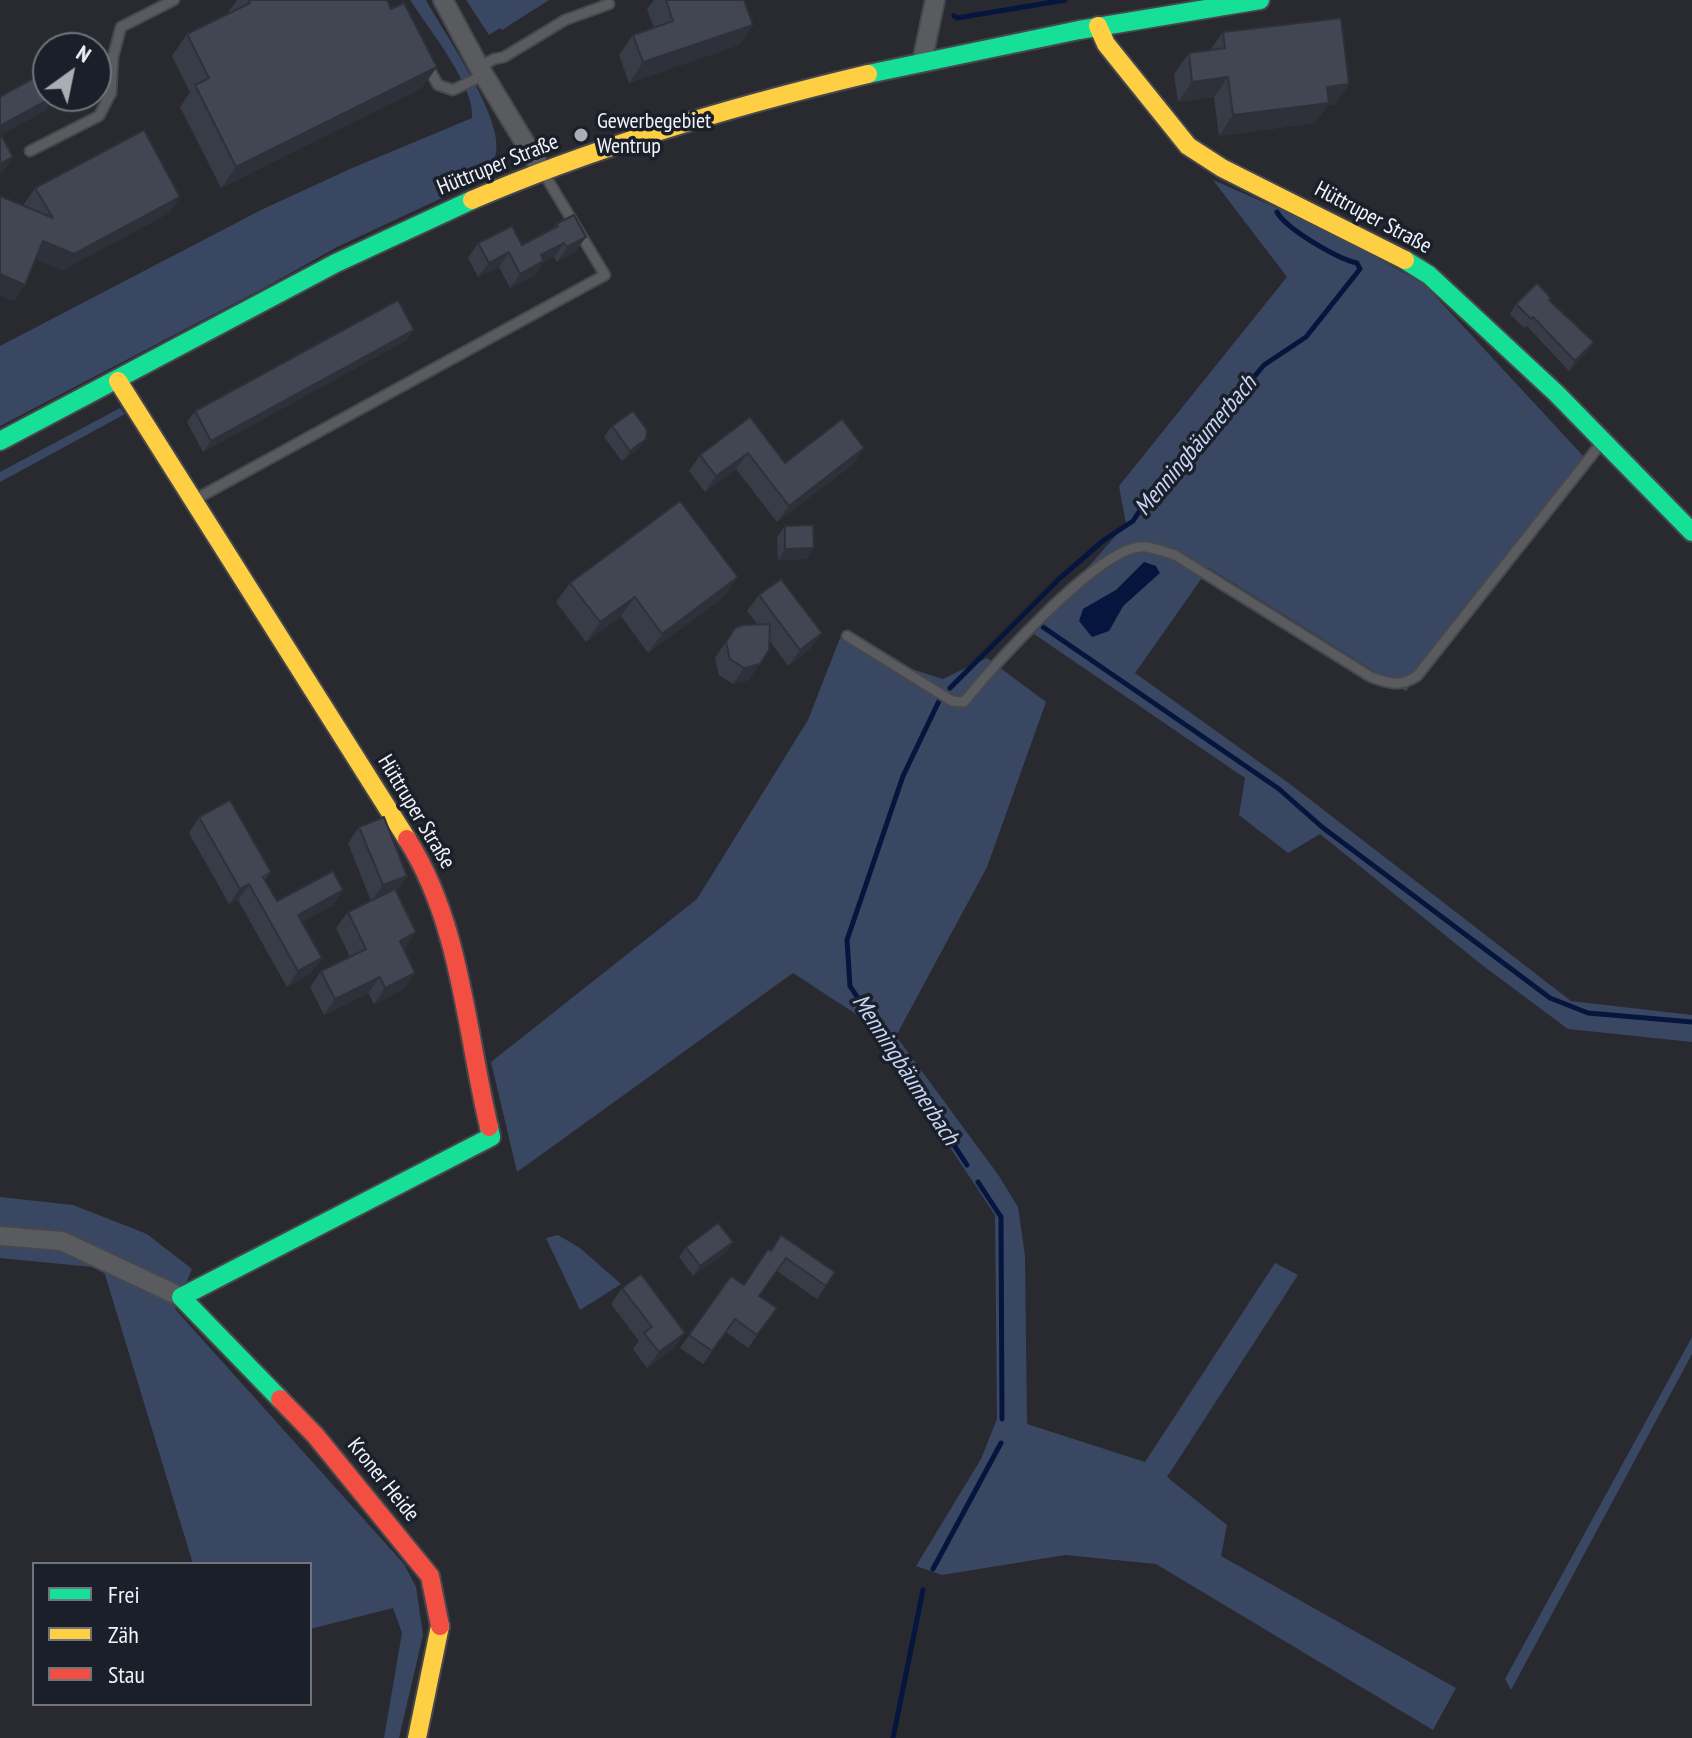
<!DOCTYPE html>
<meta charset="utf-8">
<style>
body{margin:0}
#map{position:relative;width:1692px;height:1738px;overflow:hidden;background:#282a30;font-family:"PT Sans Narrow",sans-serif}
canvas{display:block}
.legend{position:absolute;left:32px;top:1562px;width:280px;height:144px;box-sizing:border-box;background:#1a1f29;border:2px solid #70747d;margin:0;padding:10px 14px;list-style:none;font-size:24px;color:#f0f3fa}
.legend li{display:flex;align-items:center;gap:16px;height:40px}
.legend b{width:40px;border:2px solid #70747d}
.north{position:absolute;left:32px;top:32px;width:80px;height:80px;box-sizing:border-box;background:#1a1f29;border:2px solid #70747d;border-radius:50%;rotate:33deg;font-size:22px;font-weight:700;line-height:32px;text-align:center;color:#f0f3fa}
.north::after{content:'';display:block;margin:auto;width:28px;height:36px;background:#aaadb3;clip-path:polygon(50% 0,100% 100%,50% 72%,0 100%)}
</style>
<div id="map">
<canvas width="1692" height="1738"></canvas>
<ul class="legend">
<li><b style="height:10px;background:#16e098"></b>Frei</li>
<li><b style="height:10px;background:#ffcf43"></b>Zäh</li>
<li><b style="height:10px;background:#f24e42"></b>Stau</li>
</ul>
<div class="north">N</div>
</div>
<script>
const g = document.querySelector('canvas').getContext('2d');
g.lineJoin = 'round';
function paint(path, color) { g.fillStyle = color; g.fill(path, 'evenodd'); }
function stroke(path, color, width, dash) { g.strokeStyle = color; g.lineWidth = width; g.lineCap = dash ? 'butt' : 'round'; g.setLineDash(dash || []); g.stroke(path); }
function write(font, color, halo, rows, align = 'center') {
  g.font = font + ' "PT Sans Narrow",sans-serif'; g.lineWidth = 7; g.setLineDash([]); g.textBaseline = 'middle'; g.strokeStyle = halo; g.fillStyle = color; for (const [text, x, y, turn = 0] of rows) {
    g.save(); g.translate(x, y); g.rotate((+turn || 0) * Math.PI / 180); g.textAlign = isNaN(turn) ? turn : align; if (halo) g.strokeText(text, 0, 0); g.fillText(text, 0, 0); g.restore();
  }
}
paint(new Path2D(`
 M410,0H426C443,32 508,123 495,157C489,173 473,181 459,190L337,247L264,288L0,426V346L261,210L350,169L472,118C476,87 427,26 410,0Z
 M466,0H549L502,30L500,28L489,35Z
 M1213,180L1325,229L1424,284L1585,458L1406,691L1209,568L1135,673L1290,784L1571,1001L1692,1015V1042L1568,1029L1482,965L1320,834L1288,853L1239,815L1245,778L1031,632L1126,524L1119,486L1287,277ZM1159,573L1123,606L1109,631L1083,609L1116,590Z
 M120,408L125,414L0,482V472Z
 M840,638L908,668L943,679L987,658L1046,702L987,867L896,1036L999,1176L1018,1207L1025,1256L1027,1424L1145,1462L1275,1263L1298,1275L1167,1477L1227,1525L1221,1556L1456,1688L1433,1730L1156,1564L1065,1555L942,1575L916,1566L981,1459L997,1419L995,1215L865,1020L793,973L517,1172L491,1062L697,899L808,720Z
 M0,1197L73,1205L147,1234L192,1269L175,1309L404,1564L416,1587L423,1635L399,1738H384L402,1633L393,1608L310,1629V1564H193L103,1268L0,1258Z
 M558,1235L580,1248L621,1284L580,1310L546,1238Z
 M1692,1337V1354L1511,1690L1505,1679Z`), '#3a4762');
paint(new Path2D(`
 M1144,562L1156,566L1160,573L1123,606L1109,631L1092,637L1079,621L1083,609L1116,590Z`), '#06153e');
stroke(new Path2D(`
 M954,16L957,18L1065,0
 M1043,627L1279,789L1322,827L1550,998L1588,1013L1692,1022
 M950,688L1059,579L1104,540L1133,521L1154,489L1178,460L1193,450L1264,365L1306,337L1360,269L1357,263C1338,259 1286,229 1277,212
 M939,701L903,776L847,940L850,986L967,1165
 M978,1182L1001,1217L1002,1419
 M933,1569L1001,1443
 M893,1738L923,1590`), '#06153e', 5);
const lane = new Path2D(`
 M427,65L438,85L453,90L484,75
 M479,67L494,59L504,57L565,20L609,4
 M30,151L99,116L111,93L113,57L121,27L174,0
 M194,500L605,275L543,172
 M847,636L952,701L964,702C994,665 1094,553 1139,547C1150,545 1165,553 1175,555L1371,677C1390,684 1400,687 1417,676L1603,441`);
const street = new Path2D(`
 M443,0L479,67L542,171
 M922,62L935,0
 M0,1236L62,1241L181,1297`);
const fast = new Path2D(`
 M868,74L1079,30L1260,0
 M1405,260L1429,275L1557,394L1692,532
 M0,441L336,263L472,200
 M280,1399L181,1297L491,1137L489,1127`);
const slow = new Path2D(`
 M1098,26L1106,44L1188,146L1222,168L1405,260
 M472,200C600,145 733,106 868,74
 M118,381L407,839
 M417,1738L440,1626`);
const jam = new Path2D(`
 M407,839C461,924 466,1031 489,1127
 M280,1399L315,1435L430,1576L440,1626`);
stroke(lane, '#46484d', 13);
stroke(street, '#46484d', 22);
stroke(fast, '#46484d', 22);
stroke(slow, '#46484d', 22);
stroke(jam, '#46484d', 22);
stroke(lane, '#595b5f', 9);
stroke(street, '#595b5f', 18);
stroke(fast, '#16e098', 18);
stroke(slow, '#ffcf43', 18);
stroke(jam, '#f24e42', 18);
paint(new Path2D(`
 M237,0H387L422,88L221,188L180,107L190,92L172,56L187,34L230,13L229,11Z
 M654,0H744L753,25L739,45L629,83L619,55L633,35L654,28L647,9Z
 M1223,32L1349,84L1335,104L1328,105L1315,123L1219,136L1214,97L1178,102L1174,74L1189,53L1210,50Z
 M35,188L180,197L169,213L63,270L36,259L25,285L14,301L0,295V196L26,207L24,204Z
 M574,215L576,251L557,262L554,257L543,263L534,276L510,288L499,267L478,277L468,258L478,243L522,245L552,229L556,224Z
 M1550,300L1588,351L1569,371L1527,326L1524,328L1510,314L1516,304Z
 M407,340L203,452L187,422L195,411Z
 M750,417L785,463L853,464L777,522L736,469L705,492L689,471L700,455Z
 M612,426L646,439L638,449L622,461L604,437Z
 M785,526L807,559L778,560L777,537Z
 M738,577L724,597L648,653L621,616L586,642L556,602L570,583Z
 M759,595L822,633L810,649L788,666L770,641L749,680L733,684L719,675L715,658L735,628L757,624L747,611Z
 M199,817L271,872L265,880L277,901L343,890L332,906L302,922L322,958L311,973L287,987L238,900L229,904L189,833Z
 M359,827L407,876L396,892L405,949H404V989L374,1004L368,993L324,1015L310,987L321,971L350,957L336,928L348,912L371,901L348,843Z
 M733,1242L726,1252L693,1276L679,1257L686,1247Z
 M771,1251L835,1272L817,1299L777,1271L759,1296L777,1308L748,1348L726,1332L703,1364L680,1348L731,1276L744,1285Z
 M622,1288L673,1349L647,1368L633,1349L639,1341L611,1304Z`), '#383c47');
paint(new Path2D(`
 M753,25L739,45L629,83L643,62Z
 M437,67L422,88L221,188L236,167Z
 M1228,77L1214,97L1178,102L1192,82Z
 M1349,84L1335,104L1328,105L1315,123L1219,136L1233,115L1327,87Z
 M56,96L45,111L0,136V126Z
 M13,157L2,173L0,174V164Z
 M180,197L169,213L63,270L32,257L43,241Z
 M586,237L576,251L557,262L567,247Z
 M564,243L554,257L543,263L534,276L510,288L520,274L541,255Z
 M509,252L499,267L478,277L489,263Z
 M0,274L25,285L14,301L0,295Z
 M414,330L407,340L203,452L211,441Z
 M1594,342L1588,351L1569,371L1575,361Z
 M646,439L638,449L622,461L630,451Z
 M864,448L853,464L777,522L789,506Z
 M748,453L736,469L705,492L716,476Z
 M814,548L807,559L778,560L785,549Z
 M738,577L724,597L648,653L662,634Z
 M635,597L621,616L586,642L600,622Z
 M822,633L810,649L788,666L800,650Z
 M760,664L749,680L733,684L744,668Z
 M407,876L396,892L371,902L383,885Z
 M249,884L238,900L229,904L240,889Z
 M343,890L332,906L287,930L298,915Z
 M416,932L405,949L388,957L400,941Z
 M322,958L311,973L287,987L298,971Z
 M415,973L404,989L374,1004L385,988Z
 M380,977L368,993L324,1015L335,999Z
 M733,1242L726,1252L693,1276L700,1266Z
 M685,1333L673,1349L647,1368L659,1352Z`), '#2e3139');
const building = new Path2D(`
 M249,0H387L391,9L404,3L437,67L236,167L195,85L209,78L187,34L250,3Z
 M666,0H744L753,25L643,62L633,35L673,21Z
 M1341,18L1349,84L1327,87L1329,103L1233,115L1228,77L1192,82L1189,53L1225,48L1223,32Z
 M45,72L48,78V96H55L0,126V97Z
 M144,130L180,197L74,254L43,241L25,285L0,274V196L53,218L35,188Z
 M0,133L13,157L0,164Z
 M574,215L586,237L567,247L564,243L541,255L544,261L520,274L509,252L489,263L478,243L512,226L522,245L558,226L556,224Z
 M1537,283L1551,298L1549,300L1594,342L1575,361L1533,317L1531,319L1516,304Z
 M398,300L414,330L211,441L195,411Z
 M633,411L647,430L646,439L630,451L612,426Z
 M750,417L785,463L842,419L864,448L789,506L748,453L716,476L700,455Z
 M680,501L738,577L662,634L635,597L600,622L570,583Z
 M813,525L814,548L785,549V526Z
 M781,579L822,633L800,650L759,595Z
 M770,624L769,650L760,664L744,668L730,659L726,642L735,628L743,625Z
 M230,800L271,872L263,877L277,901L333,871L343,890L298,915L322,958L298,971L249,884L240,889L199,817Z
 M384,817L407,876L383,885L359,827Z
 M395,889L416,932L400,941L415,973L385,988L380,977L335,999L321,971L366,949L348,912Z
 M718,1223L733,1242L700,1266L686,1247Z
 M781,1235L835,1272L826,1286L786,1258L759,1296L777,1308L757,1335L735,1319L712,1351L689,1335L731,1276L744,1285L768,1249L771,1251Z
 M641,1274L685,1333L659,1352L644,1333L652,1327L622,1288Z`);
paint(building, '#414652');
stroke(building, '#2e3139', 2);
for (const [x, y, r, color] of [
 [581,135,8,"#aaadb3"]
]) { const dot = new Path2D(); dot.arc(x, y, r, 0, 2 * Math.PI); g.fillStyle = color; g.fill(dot); stroke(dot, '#1a1f29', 3); }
write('22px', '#f0f3fa', '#1a1f29', [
 ["Gewerbegebiet",597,122],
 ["Wentrup",597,147]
], 'left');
write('22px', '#f0f3fa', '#1a1f29', [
 ["Hüttruper Straße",498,165,-22],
 ["Hüttruper Straße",1373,218,28],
 ["Hüttruper Straße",416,812,59],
 ["Kroner Heide",383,1480,51]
]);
write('italic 24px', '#c6d6f6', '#1a1f29', [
 ["Menningbäumerbach",1196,446,-50],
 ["Menningbäumerbach",905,1070,57]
]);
</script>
